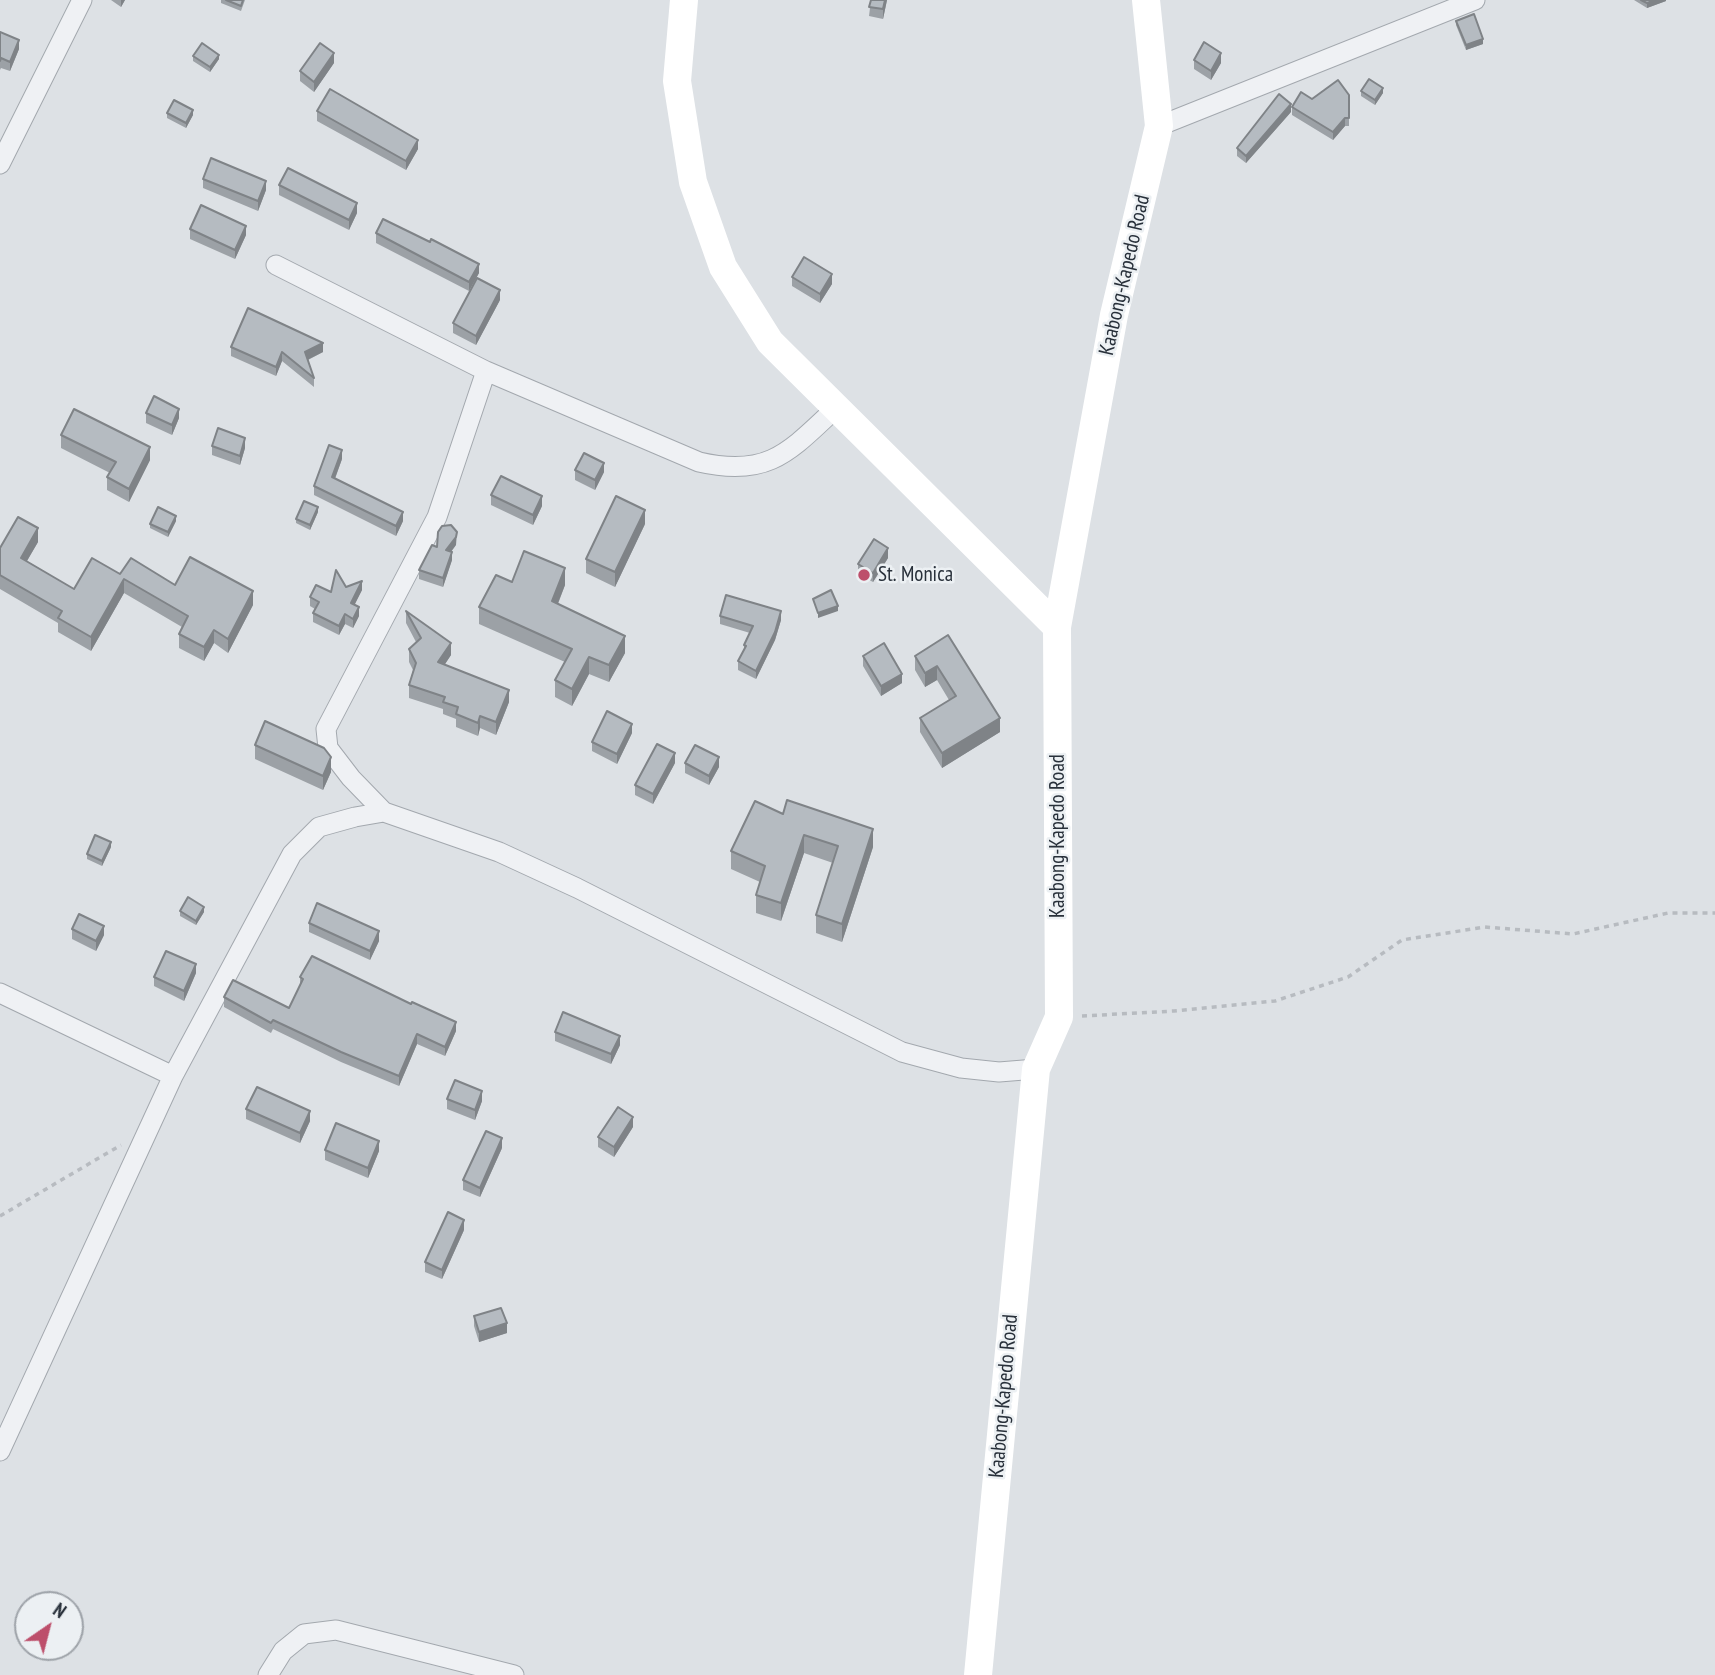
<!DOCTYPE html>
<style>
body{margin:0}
#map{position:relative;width:1715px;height:1675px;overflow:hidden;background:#dde1e5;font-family:"PT Sans Narrow",sans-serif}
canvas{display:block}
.north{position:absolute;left:14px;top:1591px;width:70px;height:70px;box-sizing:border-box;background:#ecf0f3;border:2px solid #9ea3a9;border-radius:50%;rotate:35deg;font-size:19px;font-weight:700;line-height:28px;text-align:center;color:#28303a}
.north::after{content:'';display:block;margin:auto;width:24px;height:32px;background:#bd4f6b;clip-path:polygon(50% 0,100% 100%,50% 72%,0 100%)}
</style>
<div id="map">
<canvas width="1715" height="1675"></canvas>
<div class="north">N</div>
</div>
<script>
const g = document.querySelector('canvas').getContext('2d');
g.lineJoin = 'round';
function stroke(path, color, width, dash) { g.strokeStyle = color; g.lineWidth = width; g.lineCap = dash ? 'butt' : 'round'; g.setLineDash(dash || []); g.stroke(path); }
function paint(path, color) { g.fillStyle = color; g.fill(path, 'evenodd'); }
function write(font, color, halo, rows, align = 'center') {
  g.font = font + ' "PT Sans Narrow",sans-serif'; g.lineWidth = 5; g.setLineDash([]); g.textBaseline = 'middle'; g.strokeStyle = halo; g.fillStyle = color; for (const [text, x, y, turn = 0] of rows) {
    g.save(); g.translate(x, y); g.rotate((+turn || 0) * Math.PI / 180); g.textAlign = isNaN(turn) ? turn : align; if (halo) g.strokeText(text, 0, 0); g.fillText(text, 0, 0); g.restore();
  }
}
const street = new Path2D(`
 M1159,126L1475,0
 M0,164L82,0
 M276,265L486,371L699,462C768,478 789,452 836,408
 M486,371L437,517L326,729L328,748L351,778L384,812L499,852L577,888L902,1052L961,1068L999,1072L1036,1069
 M0,993L173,1076
 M0,1451L173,1076L292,854L319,827L355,817L384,812
 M268,1675L283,1651L304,1634L336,1630L514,1675`);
stroke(street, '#a3a8ae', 21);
stroke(new Path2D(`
 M1082,1016L1174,1011L1275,1001L1348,977L1402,940L1485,927L1573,934L1668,913H1715
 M0,1216L121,1145`), '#b7bbc0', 3.5, [5, 5]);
stroke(street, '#eff1f4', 19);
stroke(new Path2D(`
 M684,0L677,81L693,182L723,267L770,342L1057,627
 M978,1675L1036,1069L1059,1017L1057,627L1114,315L1159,126L1146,0`), '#fff', 28);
paint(new Path2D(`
 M111,0H125L121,7Z
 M221,0H245L241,11L221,3Z
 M871,0H887L883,19L869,16Z
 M1634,0H1666V1L1647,8Z
 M1456,21L1483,44L1466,50L1456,25Z
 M0,32L19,49L10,71L1,68L0,70Z
 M193,56L219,59L210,72L193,61Z
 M1194,60L1221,63L1211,80L1194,69Z
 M334,63L314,92L300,81V71Z
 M1361,91L1383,93L1375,105L1361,96Z
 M1349,95V126H1345L1333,140L1292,115V107L1312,99Z
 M317,111L418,149L406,170L317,121Z
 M1291,112L1246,163L1237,156V148Z
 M167,113L193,115L186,128L167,118Z
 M203,179L266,190L258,211L203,188Z
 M279,185L357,213L349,230L279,195Z
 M190,229L246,235L235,259L190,239Z
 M376,233L479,273L469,291L376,243Z
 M792,277L832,284L820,303L792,286Z
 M500,300L476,345L453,333V323Z
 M231,347L323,352L308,360L314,378V387L282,361L276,376L231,356Z
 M146,413L179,418L172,435L146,423Z
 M61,435L150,460L129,502L107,490V477L110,473L61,448Z
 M212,446L245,448L240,465L212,455Z
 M342,459L335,479L403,521L396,536L314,495V486Z
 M575,470L604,472L595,490L575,480Z
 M491,495L542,506L533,525L491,505Z
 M318,512L310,530L296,523V519Z
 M176,521L168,537L150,528V524Z
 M645,524L615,587L586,573V559Z
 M38,542L27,561L74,589L120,574L175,585L253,605L228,653L214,643L204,661L179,648V634L182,627L124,593L91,651L58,632V623L0,589V548Z
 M456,545L451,552L452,560L443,587L419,579V570Z
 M888,558L873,582L858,574V564Z
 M512,582L565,585L558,604L625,653L609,682L589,674L572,706L555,697V680L565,662L479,624V607Z
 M346,587L362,590L354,605L359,616L353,628L345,624L339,635L313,622V613L315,609L310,606V597L331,592Z
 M406,611L451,655L444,665L509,702L496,735L480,728L478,736L456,727V719L443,714V709L409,698V685L413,670L409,662V649L416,642L406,623Z
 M720,616L781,620L775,640L756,679L738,670V661L744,649V645L750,633L720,624Z
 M948,635L1000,732L942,768L920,732V718L949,700L937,680L925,687L915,670V656Z
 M863,656L902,683L881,696L863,666Z
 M632,733L617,764L592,751V742Z
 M255,745L331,772L323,790L255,759Z
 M675,763L653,804L635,795V785Z
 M685,763L719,767L709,785L685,773Z
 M783,814L873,847L842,942L816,933V915L833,863L804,853L781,921L756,913V895L760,882L731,869V851Z
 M111,847L102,866L87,859V854Z
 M180,911L204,912L196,925L180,916Z
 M309,923L379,941L370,960L309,932Z
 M72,929L104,935L96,951L72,939Z
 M196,973L184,1001L154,986V977Z
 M300,977L456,1031L445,1056L417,1044L399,1086L341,1062L273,1029L271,1033L224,1007V997L289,1008L300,985Z
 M555,1032L620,1045L611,1064L555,1041Z
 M447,1099L482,1101L475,1120L447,1109Z
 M246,1109L310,1121L300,1143L246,1119Z
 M633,1127L614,1157L598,1147V1137Z
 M502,1148L480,1197L463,1190V1180Z
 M325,1150L379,1151L368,1178L325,1160Z
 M464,1230L442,1279L425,1272V1262Z
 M474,1316L507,1333L479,1342L474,1326Z`), '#9ca1a6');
paint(new Path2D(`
 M121,0H125L121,7Z
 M885,0H887L883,19V9Z
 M1655,0H1666V1L1647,8V3Z
 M1483,39V44L1466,50V45Z
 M19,40V49L10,71V62Z
 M334,53V63L314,92V82Z
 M1221,53V63L1211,80V71Z
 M219,55V59L210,72V67Z
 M1383,88V93L1375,105V100Z
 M1291,104V112L1246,163V156Z
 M193,110V115L186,128V123Z
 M1345,118V126L1333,140V132Z
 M418,140V149L406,170V161Z
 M266,181V190L258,211V201Z
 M357,203V213L349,230V220Z
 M246,226V235L235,259V250Z
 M479,264V273L469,291V282Z
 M832,274V284L820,303V294Z
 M500,290V300L476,345V336Z
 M323,343V352L305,361V352Z
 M282,352V361L276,376V367Z
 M179,409V418L172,435V425Z
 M245,438V448L240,465V456Z
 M150,447V460L129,502V489Z
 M342,450V459L332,486V477Z
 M604,463V472L595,490V480Z
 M542,496V506L533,525V515Z
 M318,507V512L310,530V525Z
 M645,510V524L615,587V572Z
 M403,512V521L396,536V526Z
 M176,516V521L168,537V532Z
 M38,528V542L21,571V558Z
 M457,532L456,545L446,558V550Z
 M888,548V558L873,582V573Z
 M452,552V560L443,587V578Z
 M565,568V585L552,618V601Z
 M124,579V593L91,651V637Z
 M362,581V590L351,612V603Z
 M253,591V605L228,653V639Z
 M838,606V611L818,618V613Z
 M359,607V616L353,628V619Z
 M781,611V620L775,640L756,679V671Z
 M345,614V624L339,635V626Z
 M214,630V643L204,661V647Z
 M625,636V653L609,682V665Z
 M451,643V655L438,675V662Z
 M589,657V674L572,706V689Z
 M937,666V680L925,687V673Z
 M902,674V683L881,696V686Z
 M509,690V702L496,735V722Z
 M480,716V728L478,736V723Z
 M1000,718V732L942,768V753Z
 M632,724V733L617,764V754Z
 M675,753V763L653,804V794Z
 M331,757V772L323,790V776Z
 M719,757V767L709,785V776Z
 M873,829V847L842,942V924Z
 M804,835V853L781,921V903Z
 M111,842V847L102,866V861Z
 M204,907V912L196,925V921Z
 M104,926V935L96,951V941Z
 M379,931V941L370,960V951Z
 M196,964V973L184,1001V991Z
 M456,1022V1031L445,1056V1047Z
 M417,1034V1044L399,1086V1076Z
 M620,1036V1045L611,1064V1054Z
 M482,1091V1101L475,1120V1110Z
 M310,1111V1121L300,1143V1133Z
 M633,1117V1127L614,1157V1147Z
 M502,1138V1148L480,1197V1188Z
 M379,1141V1151L368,1178V1168Z
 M464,1220V1230L442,1279V1270Z
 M507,1323V1333L479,1342V1332Z`), '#7f8387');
const building = new Path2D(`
 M226,0H243L241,6Z
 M871,0H885L883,9L869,7Z
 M1641,0H1655L1647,3Z
 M1474,14L1483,39L1466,45L1456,21Z
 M0,32L19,40L10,62L1,58L0,61Z
 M1204,42L1221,53L1211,71L1194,60Z
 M202,43L219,55L210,67L193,56Z
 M320,43L334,53L314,82L300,71Z
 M1369,79L1383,88L1375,100L1361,91Z
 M1338,80L1349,95V118H1345L1333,132L1292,107L1301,92L1312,99Z
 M330,89L418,140L406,161L317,111Z
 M1279,94L1291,104L1246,156L1237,148Z
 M174,100L193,110L186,123L167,113Z
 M211,158L266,181L258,201L203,179Z
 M288,168L357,203L349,220L279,185Z
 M201,205L246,226L235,250L190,229Z
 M383,219L430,242L431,239L479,264L469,282L376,233Z
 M804,257L832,274L820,294L792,277Z
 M477,278L500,290L476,336L453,323Z
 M248,308L323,343L305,352L314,378L282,352L276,367L231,347Z
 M154,396L179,409L172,425L146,413Z
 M74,409L150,447L129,489L107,477L116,462L61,435Z
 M218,428L245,438L240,456L212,446Z
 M329,445L342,450L332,477L403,512L396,526L314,486Z
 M584,453L604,463L595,480L575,470Z
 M501,476L542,496L533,515L491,495Z
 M616,496L645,510L615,572L586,559Z
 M304,501L318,507L310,525L296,519Z
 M158,507L176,516L168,532L150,524Z
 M18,517L38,528L21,558L74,589L92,558L120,574L131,558L175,585L190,557L253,591L228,639L214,630L204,647L179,634L188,616L124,579L91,637L58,618L62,611L0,575V548Z
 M451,525L457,532L456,537L446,550L452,552L443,578L419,570L432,545L437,547L438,532L442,526Z
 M874,539L888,548L873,573L858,564Z
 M524,551L565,568L552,601L625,636L609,665L589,657L572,689L555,680L572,649L479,607L496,575L512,582Z
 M336,570L346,587L362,581L351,603L359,607L353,619L345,614L339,626L313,613L319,602L310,597L316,585L331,592Z
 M831,590L838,606L818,613L813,599Z
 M726,595L781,611L775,632L756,671L738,661L746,646L744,645L753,626L720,616Z
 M406,611L451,643L438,662L509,690L496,722L480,716L478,723L456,714L458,707L443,702L445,697L409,685L416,663L409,649L421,638Z
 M948,635L1000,718L942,753L920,718L956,696L937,666L925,673L915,656Z
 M884,643L902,674L881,686L863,656Z
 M607,711L632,724L617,754L592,742Z
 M265,721L324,748L331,757L323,776L255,745Z
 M657,744L675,753L653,794L635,785Z
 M695,745L719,757L709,776L685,763Z
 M787,800L873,829L842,924L816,915L838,846L804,835L781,903L756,895L765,866L731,851L755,801L783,814Z
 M95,835L111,842L102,861L87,854Z
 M188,897L204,907L196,921L180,911Z
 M317,903L379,931L370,951L309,923Z
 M79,914L104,926L96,941L72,929Z
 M166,951L196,964L184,991L154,977Z
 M312,956L411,1004L412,1002L456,1022L445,1047L417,1034L399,1076L341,1052L273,1020L271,1023L224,997L233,980L289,1008L303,979L300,977Z
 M563,1012L620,1036L611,1054L555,1032Z
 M455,1080L482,1091L475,1110L447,1099Z
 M257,1087L310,1111L300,1133L246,1109Z
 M618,1107L633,1117L614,1147L598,1137Z
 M336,1123L379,1141L368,1168L325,1150Z
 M486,1131L502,1138L480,1188L463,1180Z
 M448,1212L464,1220L442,1270L425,1262Z
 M501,1308L507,1323L479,1332L474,1316Z`);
paint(building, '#b5bbc1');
stroke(building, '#7f8387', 2);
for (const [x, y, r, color] of [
 [864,575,7,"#bd4f6b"]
]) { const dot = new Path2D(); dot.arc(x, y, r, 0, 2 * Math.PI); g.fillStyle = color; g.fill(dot); stroke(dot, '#ecf0f3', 2.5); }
write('21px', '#28303a', '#ecf0f3', [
 ["Kaabong-Kapedo Road",1125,275,-77],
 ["Kaabong-Kapedo Road",1058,836,-90],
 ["Kaabong-Kapedo Road",1004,1396,-85]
]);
write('21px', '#28303a', '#ecf0f3', [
 ["St. Monica",878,575]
], 'left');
</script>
